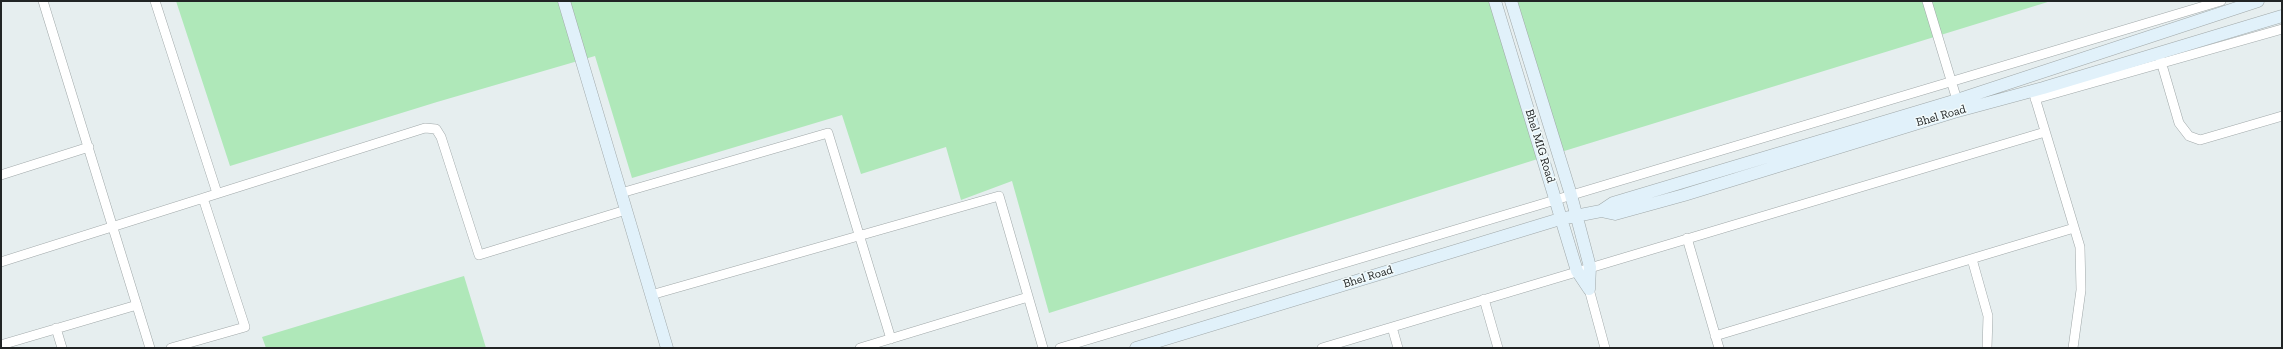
<!DOCTYPE html>
<style>
body{margin:0}
#map{position:relative;width:2283px;height:349px;overflow:hidden;background:#e6eeef;font-family:"Zilla Slab",serif}
canvas{display:block}
.frame{position:absolute;inset:0;border:2px solid #212425;pointer-events:none}
</style>
<div id="map">
<canvas width="2283" height="349"></canvas>
<div class="frame"></div>
</div>
<script>
const g = document.querySelector('canvas').getContext('2d');
g.lineJoin = 'round';
function paint(path, color) { g.fillStyle = color; g.fill(path, 'evenodd'); }
function stroke(path, color, width, dash) { g.strokeStyle = color; g.lineWidth = width; g.lineCap = dash ? 'butt' : 'round'; g.setLineDash(dash || []); g.stroke(path); }
function write(font, color, halo, rows, align = 'center') {
  g.font = font + ' "Zilla Slab",serif'; g.lineWidth = 3; g.setLineDash([]); g.textBaseline = 'middle'; g.strokeStyle = halo; g.fillStyle = color; for (const [text, x, y, turn = 0] of rows) {
    g.save(); g.translate(x, y); g.rotate((+turn || 0) * Math.PI / 180); g.textAlign = isNaN(turn) ? turn : align; if (halo) g.strokeText(text, 0, 0); g.fillText(text, 0, 0); g.restore();
  }
}
paint(new Path2D(`
 M176,1H1495L1544,157L1049,313L1012,181L961,200L946,147L861,174L842,115L632,178L595,56L437,102L230,166Z
 M1515,1H2051L1561,152Z
 M464,276L486,348H266L262,337Z`), '#afe8b9');
const street = new Path2D(`
 M43,1L150,348
 M155,1L217,193
 M1927,1L1957,100
 M2160,58L2179,123L2189,136L2200,140L2282,116
 M2033,91L2080,247L2081,290L2073,348
 M2035,99L2282,29
 M1,175L89,147
 M621,193L828,133L891,339
 M1687,238L1719,348
 M1972,259L1988,316L1987,348
 M1,262L425,128L436,129L441,137L479,255L626,210
 M1589,289L1605,348
 M651,295L999,196L1043,348
 M1484,299L1498,348
 M1392,327L1398,348
 M56,328L62,348
 M1715,336L2074,228
 M1,345L137,305
 M171,348L245,327L203,198
 M860,348L1028,297
 M1060,348L2221,1
 M1322,348L2045,132`);
const secondary = new Path2D(`
 M564,1L667,348
 M1495,1L1577,271L1589,289
 M1511,1L1571,195L1590,267L1589,289
 M1601,211L1613,203L1957,100L2258,1
 M1136,348L1560,219L1601,211L1615,214L1684,195L1954,112L2043,88L2282,16`);
stroke(street, '#a0a8a9', 10);
stroke(secondary, '#a0a8a9', 13);
stroke(street, '#fff', 9);
stroke(secondary, '#e1f1fa', 12);
write('12px', '#212425', '#f3fbfc', [
 ["Bhel Road",1941,116,-16],
 ["Bhel MIG Road",1540,146,73],
 ["Bhel Road",1368,277,-17]
]);
</script>
